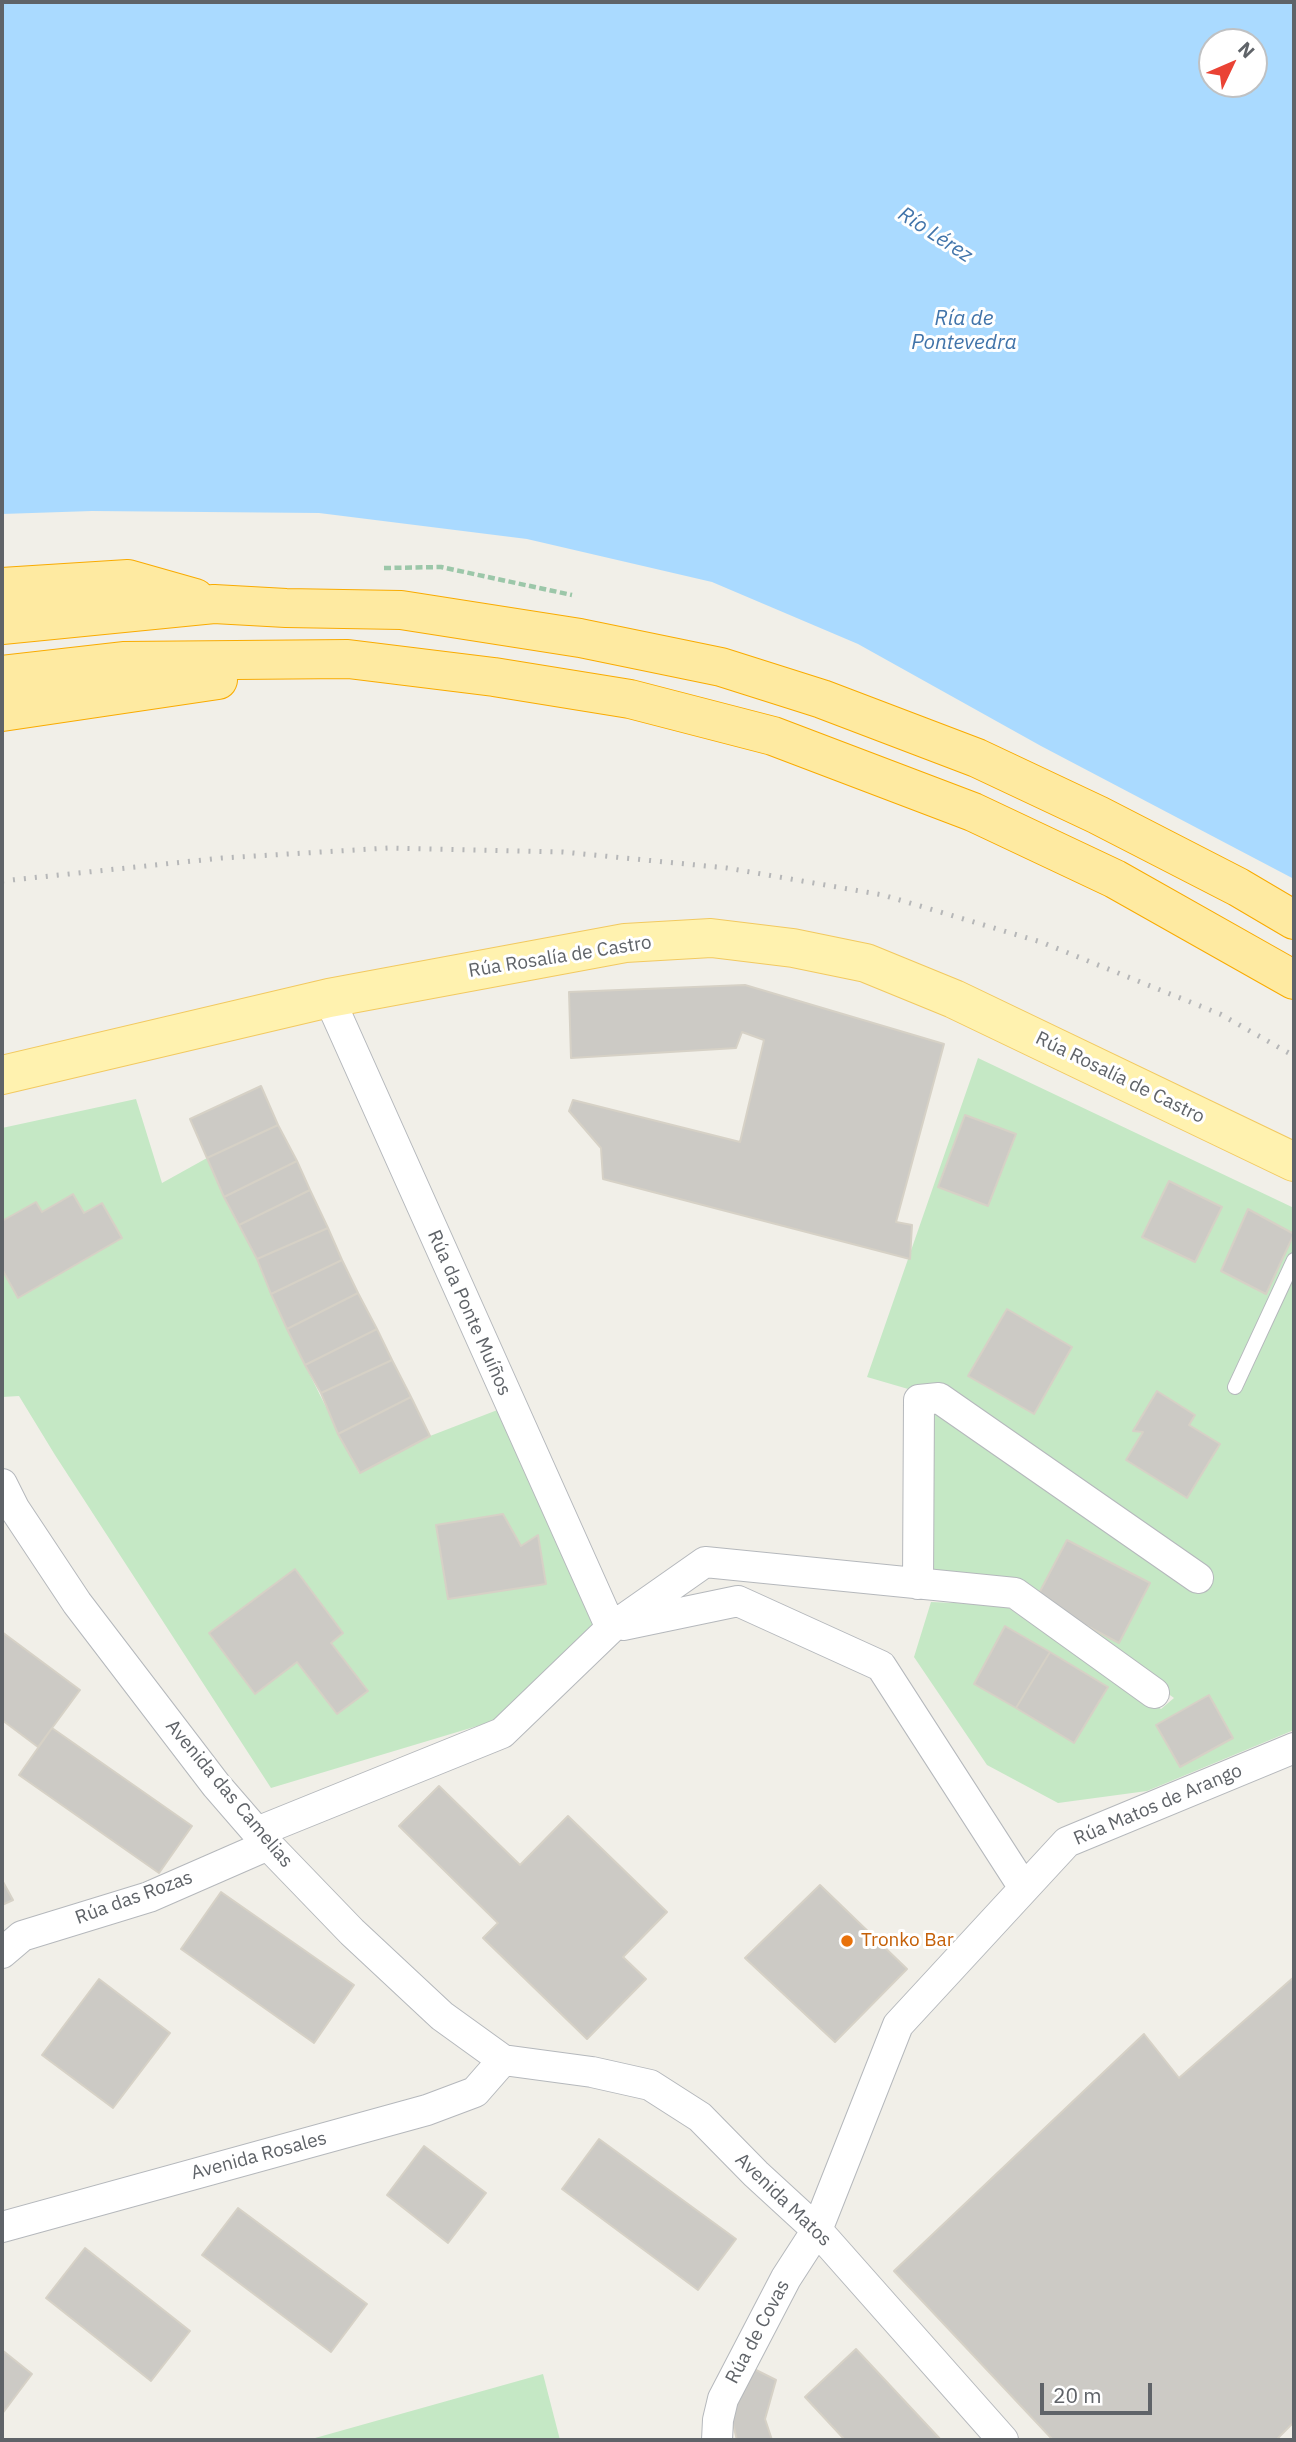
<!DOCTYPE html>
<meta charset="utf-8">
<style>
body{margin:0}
#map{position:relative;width:1296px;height:2442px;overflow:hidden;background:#f1efe8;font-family:"IBM Plex Sans",sans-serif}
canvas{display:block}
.frame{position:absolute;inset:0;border:4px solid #5f6368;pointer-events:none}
.north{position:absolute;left:1198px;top:28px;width:70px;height:70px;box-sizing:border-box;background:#fff;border:2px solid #bfc1c3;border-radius:50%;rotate:46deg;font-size:19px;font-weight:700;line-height:28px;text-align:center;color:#5f6368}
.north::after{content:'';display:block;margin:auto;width:24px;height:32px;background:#ea4335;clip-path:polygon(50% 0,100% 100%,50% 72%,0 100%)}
.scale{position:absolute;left:1040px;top:2383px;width:112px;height:32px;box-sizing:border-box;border:4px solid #5f6368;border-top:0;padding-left:9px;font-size:21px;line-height:24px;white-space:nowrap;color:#5f6368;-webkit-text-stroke:5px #fff;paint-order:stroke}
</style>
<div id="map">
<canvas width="1296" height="2442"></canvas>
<div class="frame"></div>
<div class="north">N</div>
<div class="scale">20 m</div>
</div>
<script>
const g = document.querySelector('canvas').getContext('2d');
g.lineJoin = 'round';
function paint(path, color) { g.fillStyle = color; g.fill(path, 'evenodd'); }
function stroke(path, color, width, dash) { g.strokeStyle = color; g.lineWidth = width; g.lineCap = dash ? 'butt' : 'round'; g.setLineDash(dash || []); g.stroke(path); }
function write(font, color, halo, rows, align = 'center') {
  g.font = font + ' "IBM Plex Sans",sans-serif'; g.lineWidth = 6; g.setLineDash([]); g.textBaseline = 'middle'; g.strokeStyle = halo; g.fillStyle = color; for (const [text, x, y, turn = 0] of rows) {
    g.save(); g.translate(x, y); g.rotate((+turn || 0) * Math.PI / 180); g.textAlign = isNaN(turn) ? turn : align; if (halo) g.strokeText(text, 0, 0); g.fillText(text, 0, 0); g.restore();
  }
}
paint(new Path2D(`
 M978,1058L1294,1208V1730L1147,1791L1058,1803L987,1765L914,1657L931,1602L1004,1605L1161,1709L1174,1698L1018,1585L928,1576L927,1411L939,1398L867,1377Z
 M136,1099L162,1183L207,1158L257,1259L287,1329L359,1473L430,1436L500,1409L598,1626L494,1721L271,1788L55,1455L19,1396L2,1397V1128Z
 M543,2374L560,2440H308Z`), '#c5e8c5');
paint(new Path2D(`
 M2,2H1294V879L1041,746L858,644L712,582L527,539L319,513L92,511L2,514ZM1212,42H1254V84H1212Z`), '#aadaff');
const building = new Path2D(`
 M745,985L944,1044L896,1222L912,1225L910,1259L603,1179L601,1148L569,1111L573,1100L740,1142L764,1040L742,1032L736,1048L571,1058L569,992Z
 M261,1086L278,1125L207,1158L190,1119Z
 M965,1115L1016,1134L988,1206L938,1187Z
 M278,1125L297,1161L224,1197L207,1158Z
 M297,1161L310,1190L239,1225L224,1197Z
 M1169,1181L1222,1207L1195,1262L1142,1237Z
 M310,1190L328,1228L257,1259L239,1225Z
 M73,1194L84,1213L102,1203L122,1238L18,1298L2,1269V1221L36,1202L42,1212Z
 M1248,1209L1294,1234L1266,1294L1221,1271Z
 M328,1228L342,1260L271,1294L257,1259Z
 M342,1260L358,1293L287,1329L271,1294Z
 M358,1293L377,1329L305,1365L287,1329Z
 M1007,1309L1072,1347L1034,1414L968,1376Z
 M377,1329L392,1360L321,1393L305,1365Z
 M392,1360L411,1397L338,1434L321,1393Z
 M1157,1391L1195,1415L1189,1425L1220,1444L1187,1498L1126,1460L1143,1432L1133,1431Z
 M411,1397L430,1436L360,1473L338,1434Z
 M503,1514L521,1546L538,1535L546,1584L448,1599L436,1525Z
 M1067,1540L1150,1583L1119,1643L1036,1599Z
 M295,1569L343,1633L331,1643L368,1691L337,1714L297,1662L255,1694L209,1633Z
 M1005,1626L1050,1652L1016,1708L974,1684Z
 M2,1632L80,1690L38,1747L2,1720Z
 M1050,1652L1108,1687L1074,1743L1016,1708Z
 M1209,1695L1233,1738L1180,1767L1156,1725Z
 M52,1728L192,1826L159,1873L19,1775Z
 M439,1786L520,1865L568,1816L667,1912L623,1957L646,1979L587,2039L483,1938L498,1923L399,1826Z
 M2,1880L13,1900L2,1905Z
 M820,1885L907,1969L835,2042L745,1958Z
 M221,1892L354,1985L314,2043L181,1949Z
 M1294,1977V2422L1276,2440H1053L894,2271L1144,2034L1179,2078Z
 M99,1979L170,2033L113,2108L42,2055Z
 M599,2139L736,2239L698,2290L562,2189Z
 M424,2146L486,2193L448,2243L387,2195Z
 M238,2208L367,2304L331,2352L202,2255Z
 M85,2248L190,2331L151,2381L46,2298Z
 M856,2349L941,2440H845L805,2397Z
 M2,2350L32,2374L2,2414Z
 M750,2367L776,2380L765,2419L772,2440H737L730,2412Z`);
paint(building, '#cccac5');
stroke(building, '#d6d1c6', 2);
const service = new Path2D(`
 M1235,1387L1294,1260`);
const minor = new Path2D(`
 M2,1484L14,1508L77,1603L216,1785L268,1845L352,1932L442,2016L503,2060L592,2072L650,2085L700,2117L756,2174L817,2230L1003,2440
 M918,1584L919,1400L939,1398L1198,1578
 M623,1625L738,1601L881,1666L1024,1888
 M611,1628L705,1562L1015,1593L1154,1693
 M257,1832L502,1733L611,1628L329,998
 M2,1953L22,1936L149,1897L268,1845
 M2,2227L427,2110L475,2092L503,2060
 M717,2440L718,2420L723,2399L786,2278L817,2230L898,2025L1067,1842L1294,1748`);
const primary = new Path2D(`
 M2,1075L329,998L625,943L711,938L793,948L866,963L954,999L1294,1162`);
const trunk = new Path2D(`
 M2,587L128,579L195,598
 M2,625L214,604L286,608L401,610L580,638L721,667L822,699L977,758L1098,815L1238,887L1294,920
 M2,675L123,661L348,659L494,677L630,699L773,736L973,812L1115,879L1294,980
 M2,712L218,680`);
stroke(service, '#b5b8bc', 16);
stroke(minor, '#b5b8bc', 32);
stroke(primary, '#f2c960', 40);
stroke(trunk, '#f9ab00', 40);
stroke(new Path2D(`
 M384,568L441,567L572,595`), '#9cc7a9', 4.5, [7, 3.5]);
stroke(service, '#fff', 14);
stroke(minor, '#fff', 30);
stroke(primary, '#fff2af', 38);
stroke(trunk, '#feeaa1', 38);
stroke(new Path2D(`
 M2,881L222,858L388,848L563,852L727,868L883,895L1041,942L1220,1014L1294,1056`), '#b6b7b8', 5, [2, 9]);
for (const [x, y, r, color] of [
 [847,1941,7,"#e8710a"]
]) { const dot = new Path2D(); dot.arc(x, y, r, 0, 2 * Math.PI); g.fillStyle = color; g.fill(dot); stroke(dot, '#fff', 2.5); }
write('19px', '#5f6368', '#fff', [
 ["Rúa Rosalía de Castro",560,957,-9],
 ["Rúa Rosalía de Castro",1120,1078,26],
 ["Rúa da Ponte Muíños",469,1313,66],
 ["Avenida das Camelias",229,1794,50],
 ["Rúa Matos de Arango",1158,1805,-23],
 ["Rúa das Rozas",134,1898,-20],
 ["Avenida Rosales",259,2156,-15],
 ["Avenida Matos",783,2200,44],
 ["Rúa de Covas",758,2332,-62]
]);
write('19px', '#c56008', '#fff', [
 ["Tronko Bar",861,1941]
], 'left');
write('italic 21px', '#4174aa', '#fff', [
 ["Río Lérez",935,235,33],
 ["Ría de",964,319],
 ["Pontevedra",964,343]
]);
</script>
